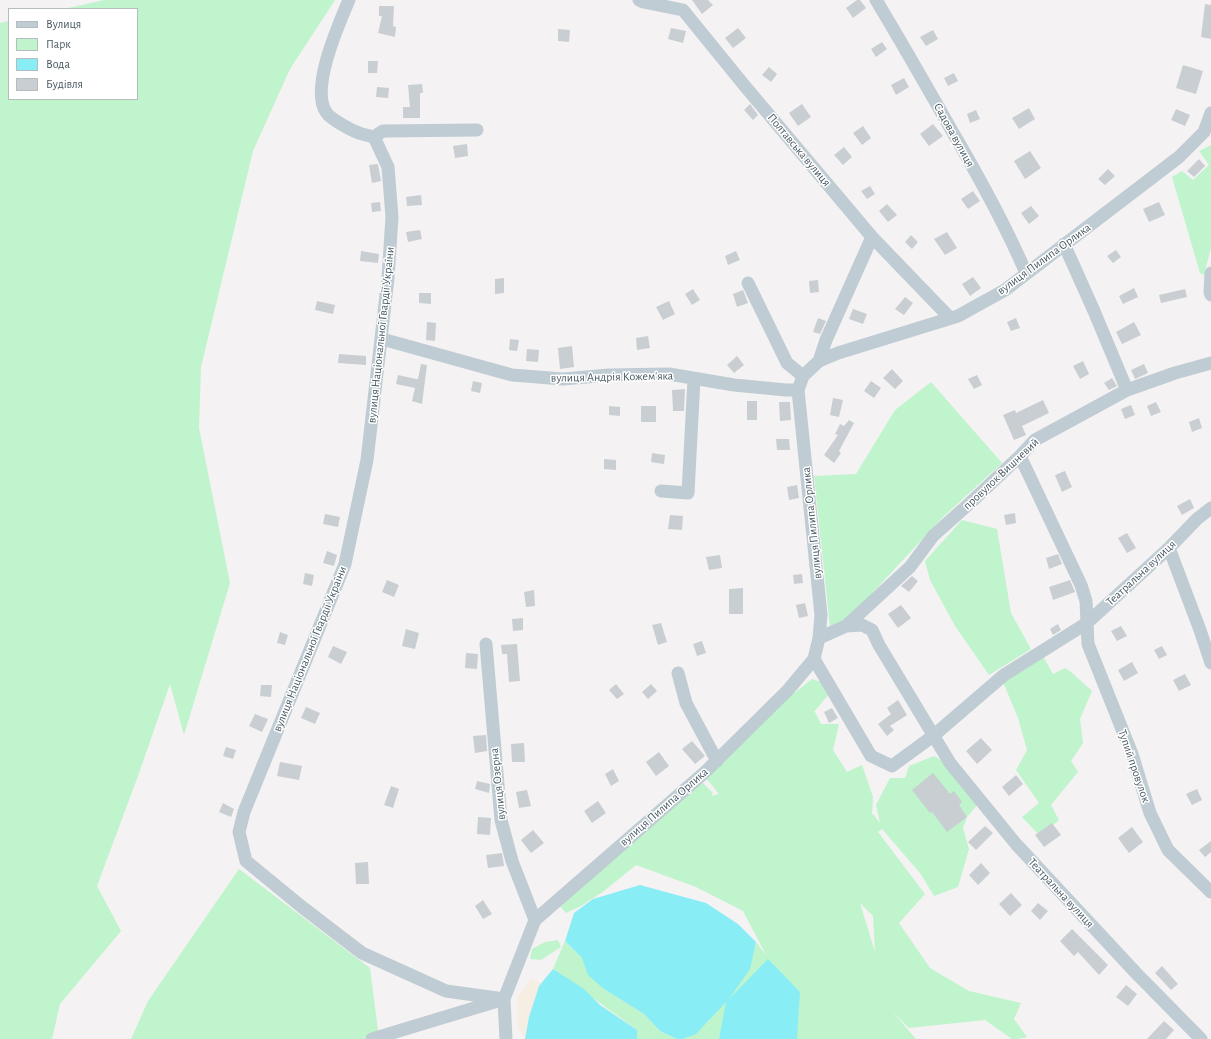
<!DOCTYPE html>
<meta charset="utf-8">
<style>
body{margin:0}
#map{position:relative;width:1211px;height:1039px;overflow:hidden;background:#f5f2f3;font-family:"Alegreya Sans",sans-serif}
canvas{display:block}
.legend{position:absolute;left:8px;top:8px;width:130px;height:92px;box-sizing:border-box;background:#fff;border:1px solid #b6bdc0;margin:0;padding:5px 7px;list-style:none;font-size:12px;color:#485962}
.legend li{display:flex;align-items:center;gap:8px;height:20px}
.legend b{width:20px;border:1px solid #b6bdc0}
</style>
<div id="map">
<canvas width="1211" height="1039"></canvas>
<ul class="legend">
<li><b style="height:5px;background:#bfccd3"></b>Вулиця</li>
<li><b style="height:11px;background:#bff4cc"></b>Парк</li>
<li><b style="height:11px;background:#89edf5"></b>Вода</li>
<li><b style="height:11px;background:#c9ced2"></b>Будівля</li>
</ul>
</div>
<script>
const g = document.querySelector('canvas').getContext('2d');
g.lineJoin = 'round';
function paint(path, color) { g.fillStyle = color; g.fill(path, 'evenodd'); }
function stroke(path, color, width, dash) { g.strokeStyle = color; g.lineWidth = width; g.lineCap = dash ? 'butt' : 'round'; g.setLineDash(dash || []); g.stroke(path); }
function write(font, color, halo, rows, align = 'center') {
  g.font = font + ' "Alegreya Sans",sans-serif'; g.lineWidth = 3; g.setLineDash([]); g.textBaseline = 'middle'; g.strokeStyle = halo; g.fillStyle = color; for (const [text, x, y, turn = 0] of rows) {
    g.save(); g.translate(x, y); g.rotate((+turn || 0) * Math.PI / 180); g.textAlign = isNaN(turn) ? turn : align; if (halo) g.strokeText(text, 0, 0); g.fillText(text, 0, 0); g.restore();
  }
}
paint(new Path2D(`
 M104,0H335L290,69L253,151L201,367L199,428L230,583L184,735L170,684L138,776L97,886L121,931L60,1004L52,1039H0V23L9,21V99H137V9H64Z
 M1211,145V248L1204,275L1200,273L1172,177L1182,171L1193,180L1209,165L1199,151Z
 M931,382L1002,463L942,518L850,617L830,627L814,476L856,474L895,410Z
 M962,520L997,529L1011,613L1031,649L989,675L955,626L930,580L925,561Z
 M1038,658H1044L1053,674L1065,668L1070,671L1092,691L1080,719L1083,743L1071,761L1078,772L1051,805L1059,820L1040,836L1022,817L1039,803L1016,770L1027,750L1018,718L1003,682Z
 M812,679L824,683L829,694L814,712H815L821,724H839L833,750L847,772L862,765L873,797L872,815L873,814L880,823L876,805L890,778H905L909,766L934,756L944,762L978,804L967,817L963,828L969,849L958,887L934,896L920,873L882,829L878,832L925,894L899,923L930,968L969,991L1021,1003L1014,1019L1027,1037L1018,1039H1012L985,1020L909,1028L892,1011L916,1039H681L708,1022L756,942L766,955L743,911L696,887L636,865L604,891L581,906L566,913L559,905L689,791L703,783L713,793L711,796L719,794L705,777L774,710L776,711L784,701ZM860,903L873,916L875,953V952Z
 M239,869L370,968L378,1030L364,1039H131L148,1001Z
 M558,940L561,947L541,960L530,959L532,949L545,942Z
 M565,941L582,958L604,989L644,1014L660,1031L677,1039H635L637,1030L553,969Z`), '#bff4cc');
paint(new Path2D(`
 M531,979L541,983L532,1007L526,1039L518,1029L517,997Z`), '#f6ede3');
paint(new Path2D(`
 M640,885L706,903L738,924L756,942L750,969L729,999L768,959L800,992L797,1039H719L726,1002L696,1034L683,1039H677L660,1031L644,1014L604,989L588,975L582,958L565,941L574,913L593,899Z
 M553,969L584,989L600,1005L637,1030V1039H525L529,1017L539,986Z`), '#89edf5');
paint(new Path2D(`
 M692,0H708L713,5L702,14Z
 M857,0H860L866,8L853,18L846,8Z
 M1205,4L1211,5V39L1201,37Z
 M379,6H394L393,26L396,27L395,37L378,33L382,16H379Z
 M671,28L686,31L683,43L668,39Z
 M738,28L746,38L733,48L725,38Z
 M558,29L570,30L569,42L558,41Z
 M933,30L938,39L926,46L920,37Z
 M882,42L887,49L876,57L871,49Z
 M368,61H378L377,73H368Z
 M1183,65L1203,71L1196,94L1176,88Z
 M769,67L777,74L771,82L762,75Z
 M954,73L958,81L948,86L944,78Z
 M904,78L909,87L896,95L891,85Z
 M422,84L423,93H420V118H403V107H410L408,85Z
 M377,87L389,88L388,98L376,97Z
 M750,104L758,115L753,120L744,110Z
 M802,104L811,117L798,126L789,113Z
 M1029,108L1035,119L1019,129L1012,118Z
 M1176,109L1190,115L1185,126L1171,120Z
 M976,110L980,119L970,123L967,114Z
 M933,124L943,136L929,146L920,134Z
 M863,126L871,138L862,145L853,133Z
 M467,144L468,156L455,158L453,146Z
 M844,147L852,157L843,165L834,155Z
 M1030,151L1041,168L1025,179L1014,161Z
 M1199,159L1205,166L1194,177L1187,171Z
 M378,164L381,181L372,183L369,165Z
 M1108,169L1115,176L1105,185L1098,179Z
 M870,186L875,194L867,199L861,191Z
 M973,191L980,201L968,209L961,199Z
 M421,195L422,205L407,206L406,197Z
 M380,202L381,211L372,212L371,203Z
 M1159,202L1165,215L1149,222L1143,209Z
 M887,204L897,215L888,222L879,211Z
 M1031,206L1039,216L1029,224L1021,213Z
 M420,230L422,239L408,242L406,232Z
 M947,232L957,248L945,255L934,239Z
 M911,235L918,242L912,249L905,242Z
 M1116,250L1121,257L1113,263L1107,256Z
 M361,251L379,254L378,263L360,261Z
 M736,251L740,260L728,265L725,256Z
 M973,277L981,288L970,296L962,284Z
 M504,278V293L495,294V279Z
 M818,280L819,292L810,293L809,281Z
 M1134,288L1138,297L1123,304L1119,296Z
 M693,289L700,300L692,305L685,294Z
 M1185,289L1187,297L1161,303L1159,295Z
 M743,290L748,303L737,307L733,294Z
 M419,293H431V304L419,303Z
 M905,297L913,303L904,315L895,309Z
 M317,301L335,305L333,314L315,310Z
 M669,301L675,314L663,320L656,307Z
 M853,309L867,314L863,324L849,319Z
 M818,318L826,321L820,334L813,332Z
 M1016,318L1020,328L1011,331L1007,322Z
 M427,322L436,323L435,341L426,340Z
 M1134,322L1141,335L1122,344L1116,332Z
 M648,336L650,348L637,350L636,338Z
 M510,339L519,340L517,351L509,350Z
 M572,346L574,367L560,369L558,348Z
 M527,349L539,350L538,362L526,361Z
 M339,354L366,356V365L338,363Z
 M737,356L744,365L734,373L727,365Z
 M1083,361L1089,374L1080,379L1073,366Z
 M421,364L427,365L422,404L412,401L415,388L396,384L398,375L416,379H418Z
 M1144,364L1148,373L1135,379L1131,370Z
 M892,369L903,381L895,389L883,378Z
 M977,375L982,385L974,389L968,379Z
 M1112,378L1117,386L1109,390L1104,383Z
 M473,381L482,383L480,393L471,391Z
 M871,381L881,388L874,398L864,391Z
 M685,389L684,411H673L672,390Z
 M833,398L843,400L839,417L830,415Z
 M1043,400L1049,413L1022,426L1026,435L1014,440L1003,415L1015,410L1016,413Z
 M747,401H757V420H747Z
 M779,402H790L791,420L780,421Z
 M1156,402L1161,412L1151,416L1147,406Z
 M1131,405L1135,415L1125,419L1121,409Z
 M609,406L620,407V416L609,415Z
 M641,406H656V422H641Z
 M1199,418L1202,428L1192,432L1189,422Z
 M849,420L854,423L839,451L841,453L834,463L824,455L838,435L835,434L840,424L844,426Z
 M776,439H789L790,450H777Z
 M652,453L665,455L664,464L651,462Z
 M604,459L616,460V470L604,469Z
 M1065,471L1072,487L1062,492L1055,475Z
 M797,485L799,498L789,500L787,487Z
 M1190,499L1194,508L1182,515L1177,506Z
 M1015,513L1016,523L1006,525L1004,515Z
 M325,514L340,517L338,527L323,524Z
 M670,515L683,516L682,530L668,529Z
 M1127,533L1136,548L1127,553L1118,538Z
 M327,551L337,555L334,566L323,563Z
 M1058,554L1062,564L1049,569L1046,558Z
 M720,555L722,568L709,570L706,557Z
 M305,573L314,575L312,586L303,584Z
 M802,574L803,583L794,584L793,575Z
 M912,576L918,581L909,592L901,586Z
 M387,580L399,585L394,597L382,592Z
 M1070,580L1075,592L1053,600L1049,587Z
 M743,588V614H729V589Z
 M534,590L535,606L526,607L524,592Z
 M805,603L808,616L799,618L796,605Z
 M901,605L911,618L898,628L888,614Z
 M523,618V630L513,631L512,619Z
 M661,623L667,642L658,645L652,625Z
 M1058,624L1061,630L1053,635L1050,629Z
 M1121,626L1127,636L1117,641L1111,631Z
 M406,629L419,633L415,649L402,646Z
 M280,632L288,635L285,645L277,643Z
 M702,641L706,653L697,656L693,644Z
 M517,644L520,681L509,682L507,654H502L501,645Z
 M333,646L347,652L341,664L328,657Z
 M1162,646L1167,655L1159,659L1154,650Z
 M466,653L478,654L477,669L465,668Z
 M1132,662L1138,673L1124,681L1118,670Z
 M1185,674L1191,685L1179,691L1173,680Z
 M616,684L624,694L617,699L609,690Z
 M651,684L657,691L648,699L642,692Z
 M261,685H272L271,697L260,696Z
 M898,700L907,715L890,726L894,730L887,736L878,724L891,714L887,708Z
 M306,707L320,713L315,724L301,718Z
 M832,708L838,718L829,723L824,712Z
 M255,714L268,719L262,732L249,726Z
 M486,735L487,751L475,753L473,736Z
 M981,738L992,750L977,764L966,751Z
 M692,741L705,756L695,764L682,749Z
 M524,743L525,762H512L511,744Z
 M226,747L236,750L233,759L223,756Z
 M659,752L669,766L656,776L646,762Z
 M280,762L302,766L299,780L277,776Z
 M613,769L619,781L611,786L605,774Z
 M933,773L950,794L954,791L962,802L959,805L967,817L947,832L932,812L930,813L912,790Z
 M1016,775L1023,784L1009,796L1002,787Z
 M477,781L490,784L489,793L475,789Z
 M391,786L399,789L393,808L384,805Z
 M1197,789L1202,800L1192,805L1186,794Z
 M527,790L531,806L519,808L516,792Z
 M598,801L606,813L592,823L584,811Z
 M223,803L234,809L231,817L219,812Z
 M478,817L491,818L490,835L477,834Z
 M1052,823L1061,835L1044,847L1035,835Z
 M985,826L993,833L976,850L968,842Z
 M1132,827L1143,842L1129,853L1118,838Z
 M533,830L544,843L531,853L521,840Z
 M1211,841V852L1205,857L1199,850Z
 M502,853L504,866L488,868L486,855Z
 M368,862L369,884H356L355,863Z
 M981,863L990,873L978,885L969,875Z
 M1011,893L1022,905L1010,916L999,904Z
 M483,900L492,914L483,919L475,906Z
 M1038,903L1048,911L1040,920L1031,911Z
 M1072,929L1108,965L1099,975L1078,952L1074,956L1060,941Z
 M1162,966L1178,984L1171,990L1155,973Z
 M1126,985L1137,994L1128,1006L1116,997Z
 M1164,1021L1174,1030L1166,1039H1147Z`), '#c9ced2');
stroke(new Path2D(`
 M349,0C339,24 310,88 326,112C330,119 354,132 362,134C366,135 370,136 374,137L383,131L477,130
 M639,0L643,2L683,10L744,85L872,237L950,318
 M876,0C902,43 927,87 952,131C979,177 1005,224 1026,273
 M374,137L388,167L392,217L388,278L367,460L345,564L244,812L239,832L246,861L302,907L362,953L446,991L504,999
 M1064,244L1094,311L1127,390
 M1211,273L1210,292L1211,295
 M748,283L787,363L803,376
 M382,339L512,375L563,379L609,375L669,374L734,385L786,390H798
 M819,361L826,340L872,237
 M1020,456L1081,585L1086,601L1088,644L1132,754L1150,813L1168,850L1211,892
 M661,491L688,493L694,379
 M1169,548L1200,630L1211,663
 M846,626L910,567L933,536L970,503L1020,456L1035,440L1127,390L1175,373L1211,363
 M819,638L846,626L862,625L872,630L879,645L950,763L1016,844L1136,973L1201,1039
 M486,644L501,820L512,861L535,920
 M814,659L871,756L892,766L933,736L1004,675L1087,623L1169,548L1197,519L1211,508
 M678,673L686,703L717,761
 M372,1039L501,1000
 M506,1039L504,999L535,920L704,773L788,690L814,659L819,638L821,615L798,390L803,376L819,361L838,353L958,316L1005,290L1179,157L1204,132L1211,113`), '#bfccd3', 13);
write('12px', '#485962', '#fff', [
 ["Садова вулиця",954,135,61],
 ["Полтавська вулиця",799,150,50],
 ["вулиця Пилипа Орлика",1044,259,-36],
 ["вулиця Національної Гвардії України",381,335,-84],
 ["вулиця Андрія Кожем'яка",612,377,-1],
 ["провулок Вишневий",1001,474,-43],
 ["вулиця Пилипа Орлика",812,523,-96],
 ["Театральна вулиця",1141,573,-43],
 ["вулиця Національної Гвардії України",310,649,-68],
 ["Тупий провулок",1134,766,71],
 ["вулиця Озерна",498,784,-96],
 ["вулиця Пилипа Орлика",664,807,-41],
 ["Театральна вулиця",1061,893,47]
]);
</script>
